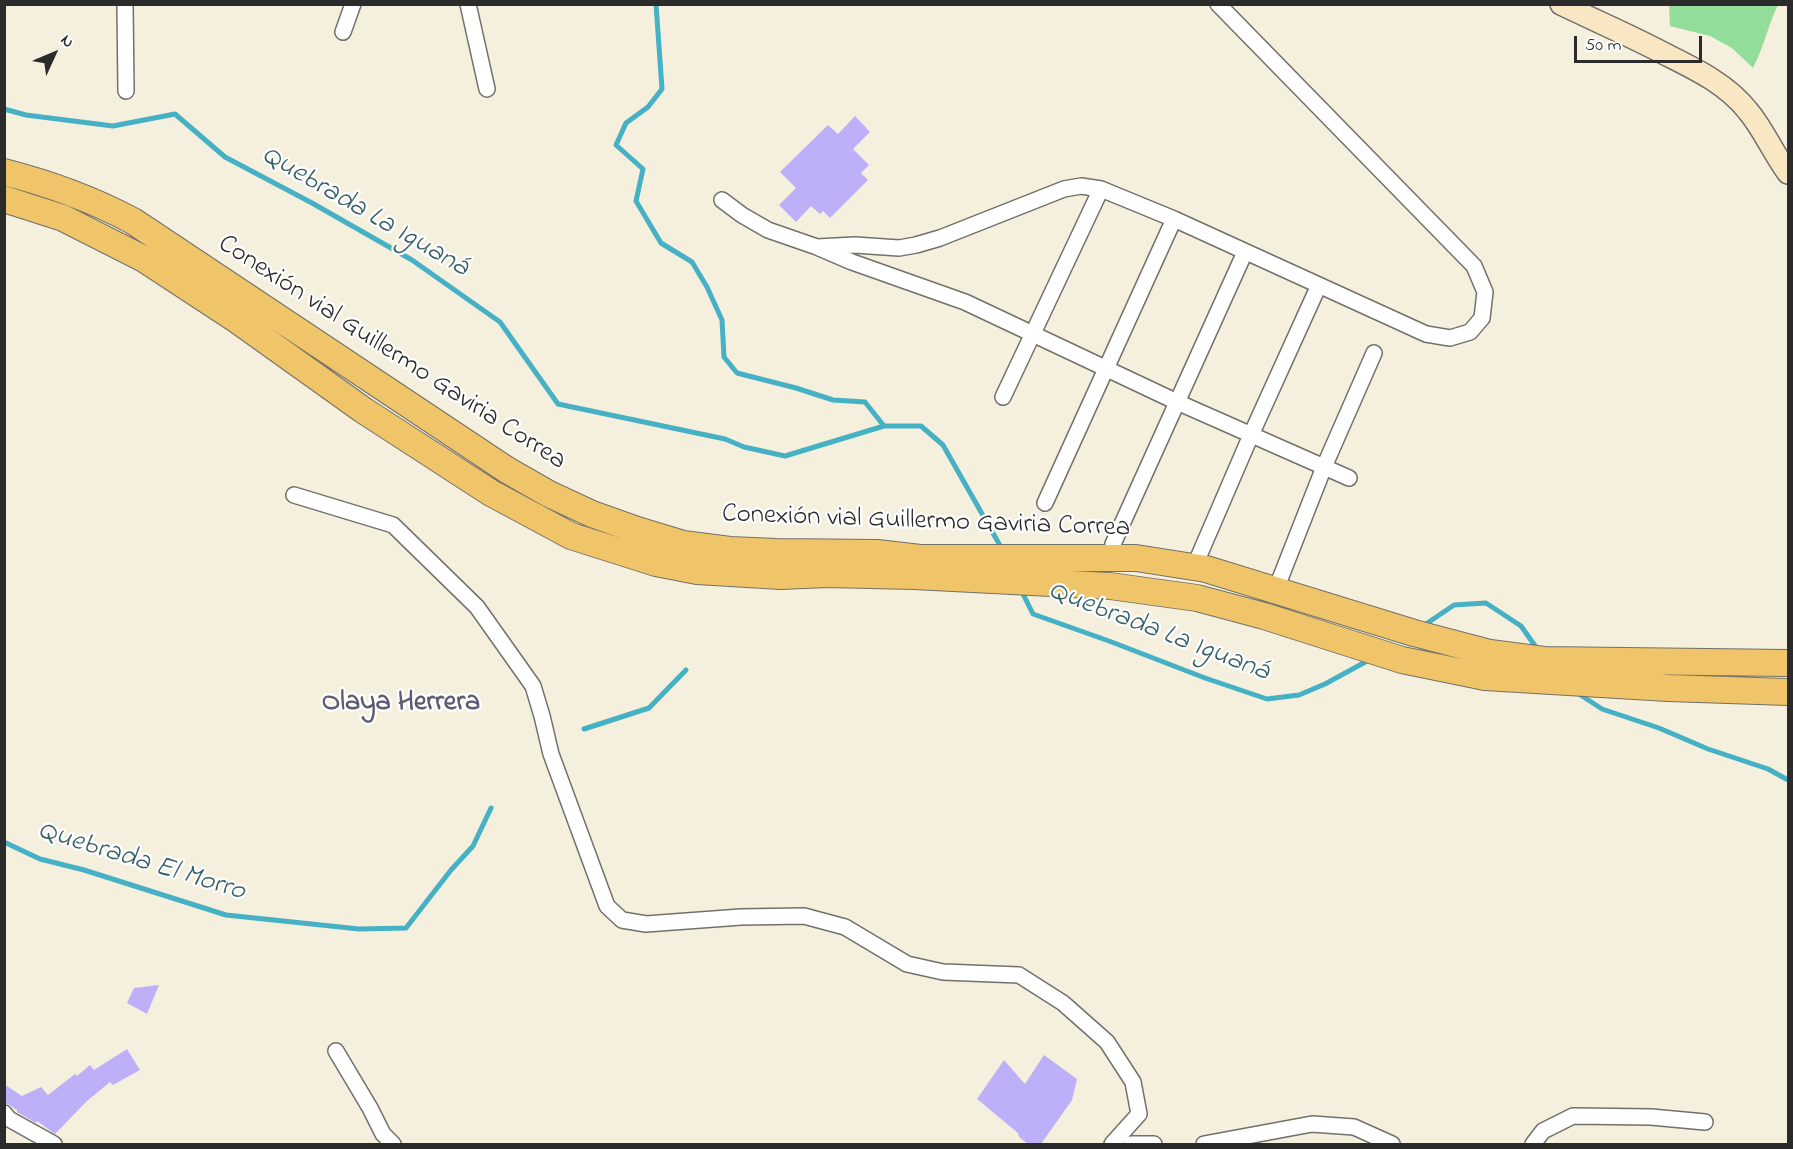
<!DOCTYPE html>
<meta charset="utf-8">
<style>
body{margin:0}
#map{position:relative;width:1793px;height:1149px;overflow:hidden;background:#f5f0de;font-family:"Indie Flower",sans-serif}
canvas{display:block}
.frame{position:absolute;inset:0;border:6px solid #2b2b2b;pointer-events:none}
.north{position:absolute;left:24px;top:24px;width:60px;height:60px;-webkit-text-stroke:4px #fff;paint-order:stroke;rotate:46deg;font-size:16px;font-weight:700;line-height:24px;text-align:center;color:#2b2b2b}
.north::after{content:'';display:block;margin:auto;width:21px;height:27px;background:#2b2b2b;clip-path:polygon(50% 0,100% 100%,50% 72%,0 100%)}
.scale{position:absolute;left:1574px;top:36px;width:128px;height:27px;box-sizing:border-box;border:3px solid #2b2b2b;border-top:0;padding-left:8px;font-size:18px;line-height:21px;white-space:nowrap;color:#2b2b2b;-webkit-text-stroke:4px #fff;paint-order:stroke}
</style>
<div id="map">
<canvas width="1793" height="1149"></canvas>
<div class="frame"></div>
<div class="north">N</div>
<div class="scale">50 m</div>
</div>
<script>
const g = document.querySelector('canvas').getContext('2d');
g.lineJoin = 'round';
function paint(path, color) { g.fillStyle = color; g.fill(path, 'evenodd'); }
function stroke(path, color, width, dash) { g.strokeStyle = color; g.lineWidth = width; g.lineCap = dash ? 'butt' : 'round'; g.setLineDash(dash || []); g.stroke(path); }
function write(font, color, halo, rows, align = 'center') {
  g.font = font + ' "Indie Flower",sans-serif'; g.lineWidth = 4.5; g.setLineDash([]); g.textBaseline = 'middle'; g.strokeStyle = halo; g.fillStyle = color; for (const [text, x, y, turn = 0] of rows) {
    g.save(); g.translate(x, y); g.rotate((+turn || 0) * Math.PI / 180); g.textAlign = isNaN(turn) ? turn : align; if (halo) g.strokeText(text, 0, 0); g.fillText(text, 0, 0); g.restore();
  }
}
paint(new Path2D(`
 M1669,5V4L1778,5C1768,25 1764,47 1753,68L1732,48L1710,36L1670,26Z`), '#92dd9a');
stroke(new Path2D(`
 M656,4L662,89L648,107L626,123L616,145L643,169L636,201L661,243L692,262L707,287L722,320L724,357L737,373L796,388L833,400L865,402L884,426
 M4,109L26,115L113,126L175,114L225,157L312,203L412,260L500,322L558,404L725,439L744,447L785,456L884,426H921L943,445L1002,549
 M1021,590L1033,614L1109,641L1205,678L1267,699L1299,695L1325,684L1369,660
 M1423,626L1454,605L1486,603L1521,626L1538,650
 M1576,692L1602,709L1659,728L1708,749L1768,769L1788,780
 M584,729L649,708L686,670
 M4,842L40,859L84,870L226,915L359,929L406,928L451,870L473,846L491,808`), '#46b0c4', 5);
paint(new Path2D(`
 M855,116L870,132L853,149L869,165L861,173L868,180L830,218L823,211L820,214L811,206L796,222L779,205L796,188L780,172L828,125L838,134Z
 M159,985L147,1014L127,1003L134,988Z
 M127,1049L140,1070L113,1085L110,1082L87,1101L55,1134L37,1121L36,1123L17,1112V1110L4,1102V1084L22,1096L41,1087L48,1095L75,1074L77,1076L90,1065L94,1070Z
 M1044,1055L1077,1079L1072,1100L1041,1144H1028L1019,1137L1018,1133L977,1099L1004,1060L1025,1084Z`), '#beb0f8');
const minor = new Path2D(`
 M125,4L126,91
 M468,4L487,89
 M343,32L353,4
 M722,200L742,215L768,230L817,247L852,262L965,302L1177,402L1349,478
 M817,247L855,245L899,248L916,245L940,238L1064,189L1081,186L1101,189L1174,219L1426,334L1450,338L1470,332L1482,318L1485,292L1474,266L1218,4
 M1003,397L1101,189
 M294,495L393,525L477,607L533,686L542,716L551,754L607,906L622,920L646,924L741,917L804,916L845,927L907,964L943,972L1019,975L1063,1003L1107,1042L1133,1082L1139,1114L1112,1144
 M1045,503L1174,219
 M1113,544L1245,252
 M1198,558L1251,435L1319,285
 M1280,579L1324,467L1374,353
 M336,1051L370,1108L383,1134L393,1144
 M4,1113L9,1119L54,1144
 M1131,1144H1154
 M1204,1144L1312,1124L1354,1127L1392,1144
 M1533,1144L1543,1131L1573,1116L1651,1117L1705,1122`);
const secondary = new Path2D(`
 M1561,4C1596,21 1631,36 1665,54C1695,69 1727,84 1748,111C1764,130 1773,153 1788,173`);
const trunk = new Path2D(`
 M4,172C51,184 90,198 133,221L507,470L549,494L592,514L637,530L683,544L730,550L776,552L877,553L920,558H1136L1206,569L1414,633L1490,653L1544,660L1788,663
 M4,199L63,218L144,259L237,320L363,410L491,493L571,536L656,563L697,571L781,576L827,574L914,576L1110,586L1197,598L1264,616L1402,660L1485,677L1668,688L1788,692`);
stroke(minor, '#72706a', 18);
stroke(secondary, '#72706a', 24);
stroke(trunk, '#72706a', 28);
stroke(minor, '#fff', 15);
stroke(secondary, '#f9e7c3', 21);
stroke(trunk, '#f0c469', 26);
write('27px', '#2b2b2b', '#fff', [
 ["Conexión vial Guillermo Gaviria Correa",391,354,33],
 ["Conexión vial Guillermo Gaviria Correa",926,523,2]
]);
write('italic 28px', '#366068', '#fff', [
 ["Quebrada La Iguaná",364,213,30],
 ["Quebrada La Iguaná",1158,633,21],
 ["Quebrada El Morro",141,863,17]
]);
write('bold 28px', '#5e5a73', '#fff', [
 ["Olaya Herrera",401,704]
]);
</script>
